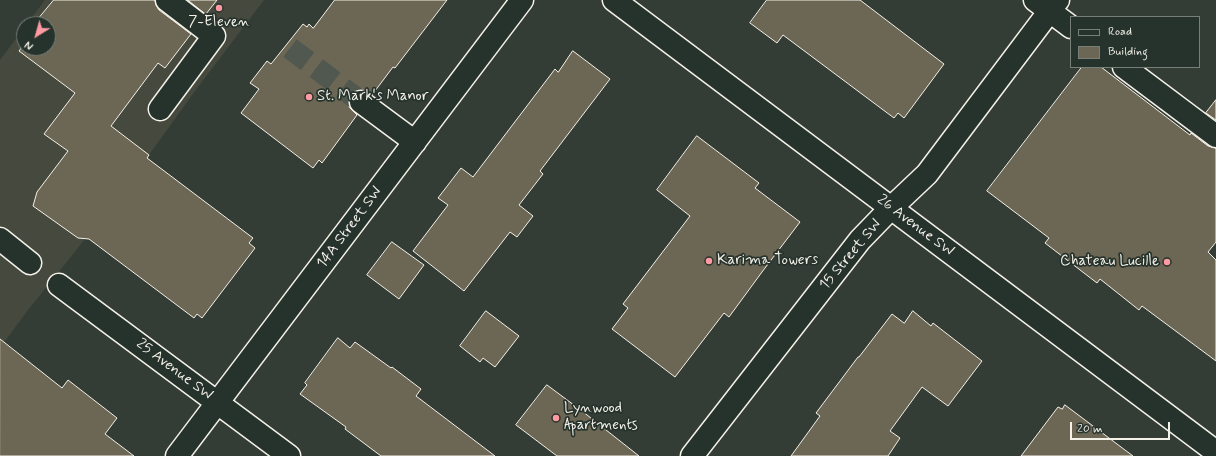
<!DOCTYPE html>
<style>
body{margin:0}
#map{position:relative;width:1216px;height:456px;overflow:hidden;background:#343d35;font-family:Mynerve,sans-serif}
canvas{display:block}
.legend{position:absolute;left:1070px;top:16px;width:130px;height:52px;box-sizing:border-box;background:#26332d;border:1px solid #787f78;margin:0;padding:5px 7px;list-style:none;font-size:12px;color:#f4f1e8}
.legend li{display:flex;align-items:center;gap:8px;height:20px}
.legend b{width:20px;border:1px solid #787f78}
.north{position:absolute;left:16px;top:16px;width:40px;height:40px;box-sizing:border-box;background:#26332d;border:1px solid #787f78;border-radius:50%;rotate:217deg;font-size:11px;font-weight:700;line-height:16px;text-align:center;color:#f4f1e8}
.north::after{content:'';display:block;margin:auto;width:14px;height:18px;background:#ff9aa2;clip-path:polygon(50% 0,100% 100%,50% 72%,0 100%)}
.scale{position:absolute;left:1070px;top:422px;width:100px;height:18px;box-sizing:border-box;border:2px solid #f4f1e8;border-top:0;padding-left:5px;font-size:12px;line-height:14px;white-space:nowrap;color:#f4f1e8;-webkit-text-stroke:3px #26332d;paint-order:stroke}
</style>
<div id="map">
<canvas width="1216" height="456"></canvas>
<ul class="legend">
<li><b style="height:5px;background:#26332d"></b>Road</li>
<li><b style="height:11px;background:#6c6654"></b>Building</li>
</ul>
<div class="north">N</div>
<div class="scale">20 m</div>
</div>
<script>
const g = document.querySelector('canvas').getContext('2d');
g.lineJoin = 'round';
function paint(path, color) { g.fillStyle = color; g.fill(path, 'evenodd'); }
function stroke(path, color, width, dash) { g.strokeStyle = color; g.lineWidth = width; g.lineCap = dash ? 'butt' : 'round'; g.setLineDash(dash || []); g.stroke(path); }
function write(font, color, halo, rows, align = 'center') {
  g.font = font + ' Mynerve,sans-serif'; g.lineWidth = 3.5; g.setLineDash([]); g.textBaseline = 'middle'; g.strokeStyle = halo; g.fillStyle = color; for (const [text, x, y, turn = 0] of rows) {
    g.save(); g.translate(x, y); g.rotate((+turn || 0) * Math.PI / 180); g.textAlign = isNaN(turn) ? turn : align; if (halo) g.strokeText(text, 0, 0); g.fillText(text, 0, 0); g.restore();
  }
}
paint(new Path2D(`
 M45,0H264L195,91L149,155L74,253L28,310L0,348V60L24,28V48H48V24H27Z`), '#45493e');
const building = new Path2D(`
 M54,0H155L156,5L159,10L191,34L165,68L158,63L111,126L149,155L147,158L253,238L249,243L255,248L202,318L197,314L194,318L89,239L78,238L33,206L37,192L68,151L44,134L75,93L19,51L24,44V48H48V24H39L43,19L40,17Z
 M188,0H217L206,14Z
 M335,0H447L395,68L393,67L372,95L362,90H356L351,94L349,100V107L357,115L322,163L319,160L313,168L241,113L259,89L250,83L267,61L271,64L303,24L307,27L309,24L313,28Z
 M767,0H860L944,64L904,118L898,113L894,118L783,35L777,43L750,23Z
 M573,51L610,79L540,171L543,174L519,205L533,216L517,237L510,232L464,291L413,251L448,205L438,198L461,168L473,177L555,69L558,72Z
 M1082,67H1101L1190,135L1191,133L1208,146L1216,148V242L1208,252L1216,260V361L1142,306L1139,310L1100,279L1097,283L1045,243L1049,238L987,191Z
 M1216,100V120L1206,113Z
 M697,136L759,183L755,188L800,222L762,272L729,317L724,313L675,377L612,329L628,308L623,304L690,216L657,190Z
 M392,242L424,265L399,299L367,275Z
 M486,311L519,336L495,367L483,358L480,362L460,346Z
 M913,311L931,326L933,323L982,361L948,406L922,387L890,431L900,438L888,456H791L820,416L816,413L858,357H859L892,314L904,323Z
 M338,338L350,348L355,342L391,368L392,367L421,389L416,396L495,456H381L345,429L346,427L300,394L307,385L305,383Z
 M0,339L62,388L68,380L117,418L105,434L134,456H0Z
 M547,385L582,411L639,456H557L516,425Z
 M1065,405L1133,456H1021L1058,407L1062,409Z`);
paint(building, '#6c6654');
stroke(building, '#f4f1e8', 1);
stroke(new Path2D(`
 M290,48L361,102`), '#515850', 22, [22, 11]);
const minor = new Path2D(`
 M614,0L1216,452
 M1035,0L1071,27
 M1124,67L1216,136
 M361,102L415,142
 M160,109L214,36L167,0
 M0,239L30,263
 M59,285L289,456
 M177,456L522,0
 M692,456L860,240L891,208L927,174L1058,0`);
stroke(minor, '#f4f1e8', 25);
stroke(minor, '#26332d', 22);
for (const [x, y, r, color] of [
 [219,8,4,"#ff9aa2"],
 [309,97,4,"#ff9aa2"],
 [709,261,4,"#ff9aa2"],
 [1167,262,4,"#ff9aa2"],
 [556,418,4,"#ff9aa2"]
]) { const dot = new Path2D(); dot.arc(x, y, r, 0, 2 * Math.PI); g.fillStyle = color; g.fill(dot); stroke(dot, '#26332d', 1.5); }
write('15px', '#f4f1e8', '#26332d', [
 ["7-Eleven",219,23,"center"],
 ["St. Mark's Manor",317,97],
 ["Karima Towers",717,261],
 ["Chateau Lucille",1159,262,"right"],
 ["Lynwood",564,409],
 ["Apartments",564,426]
], 'left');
write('15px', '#f4f1e8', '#26332d', [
 ["26 Avenue SW",915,226,37],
 ["14A Street SW",350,228,-53],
 ["15 Street SW",851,255,-50],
 ["25 Avenue SW",174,370,37]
]);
</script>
